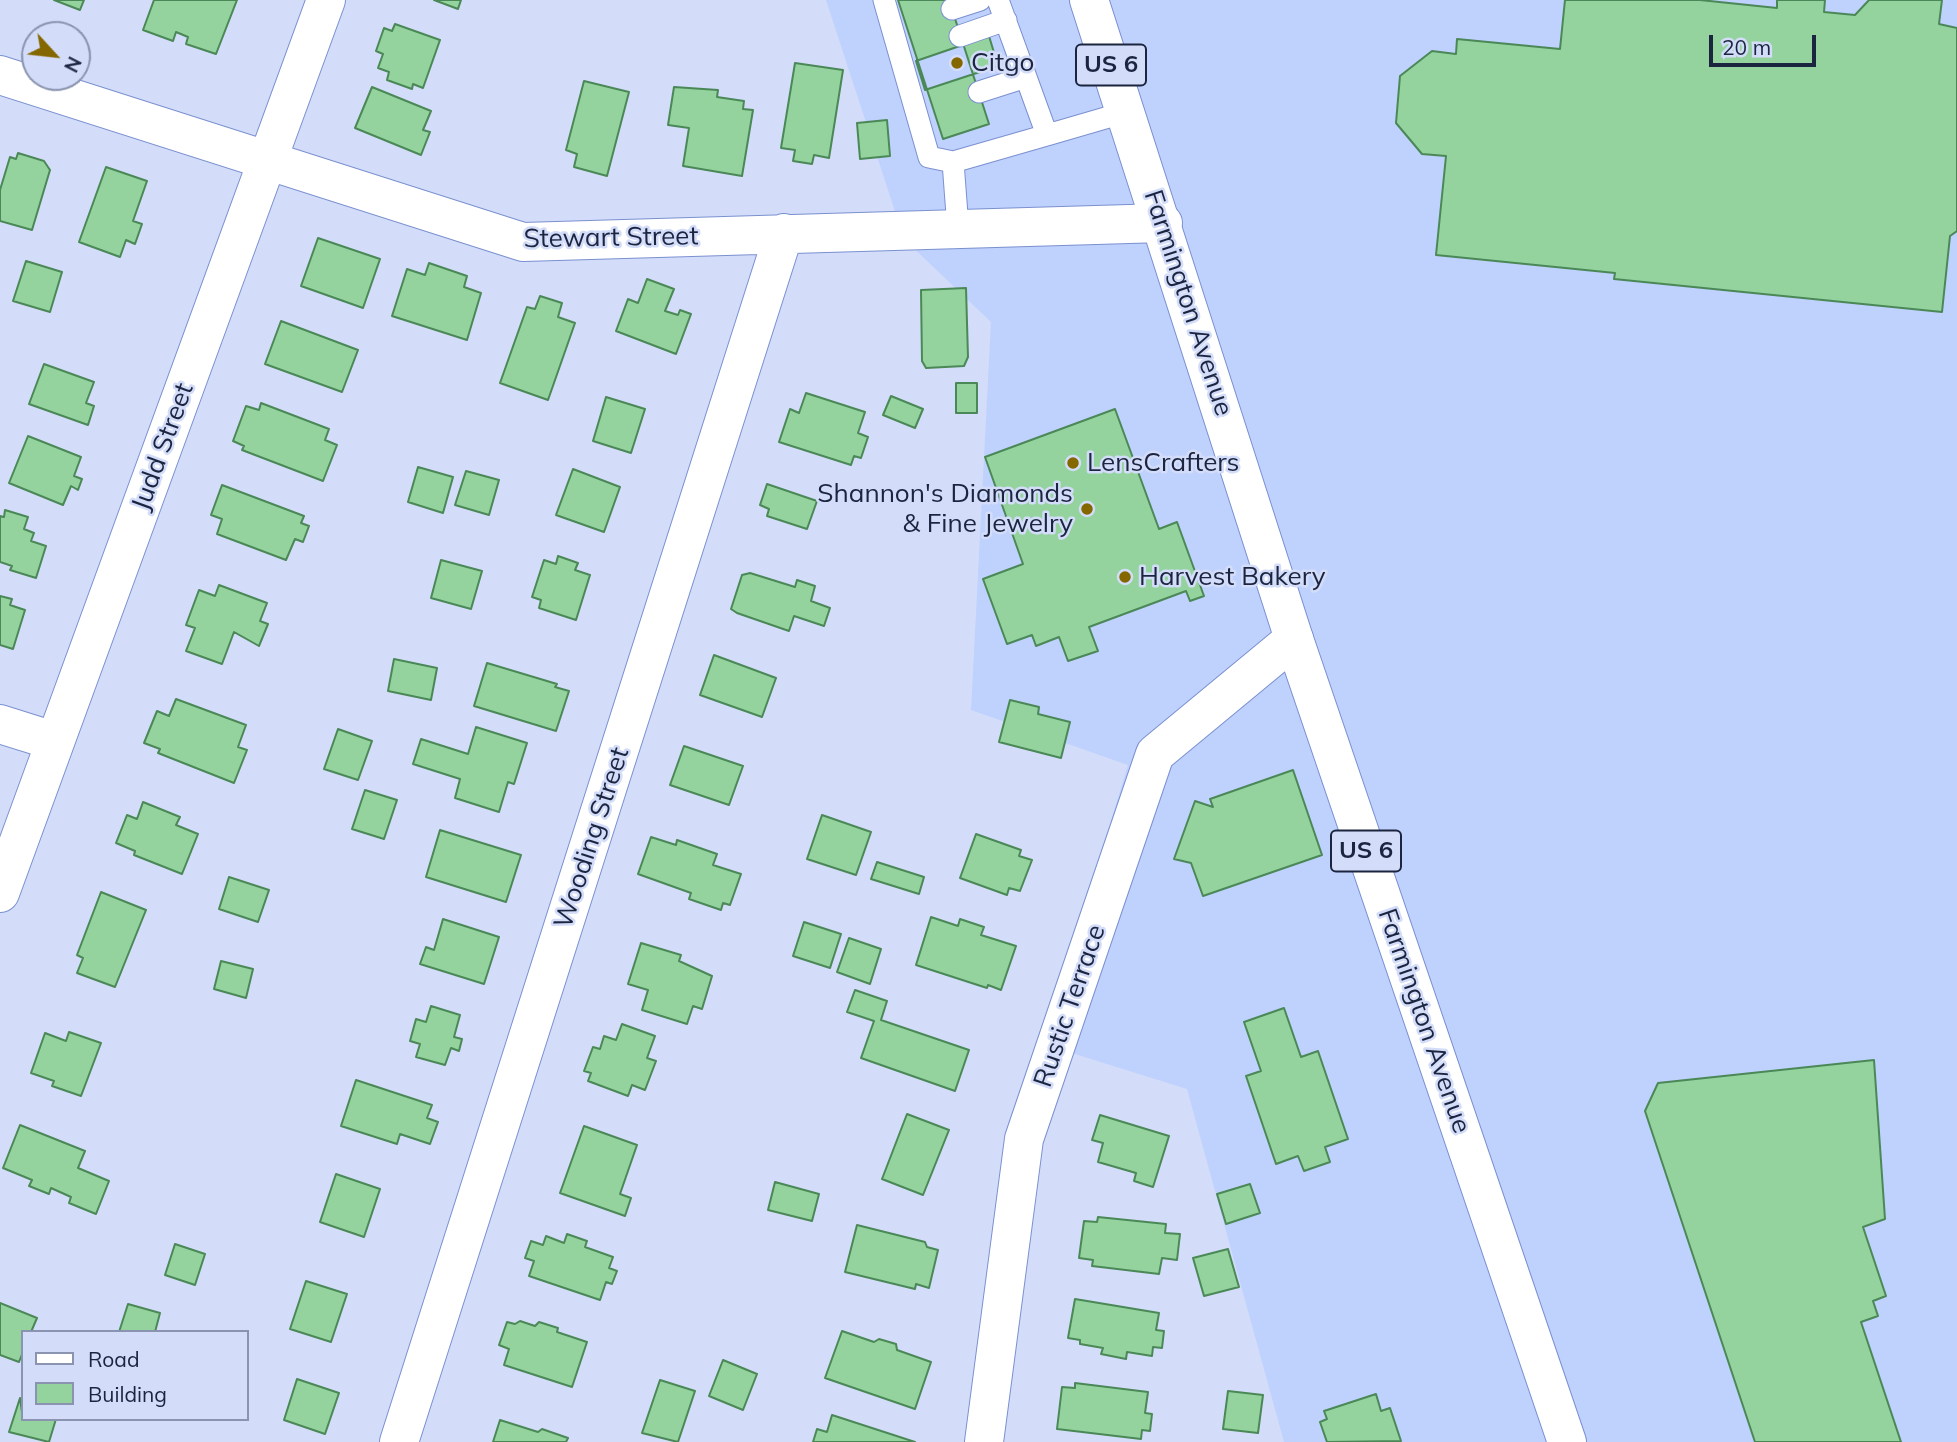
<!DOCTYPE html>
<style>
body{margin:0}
#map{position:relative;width:1957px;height:1442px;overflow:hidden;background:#d3ddf9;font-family:Mulish,sans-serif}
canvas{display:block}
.legend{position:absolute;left:21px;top:1330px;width:228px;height:91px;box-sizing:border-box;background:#d3ddf9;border:2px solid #8a93af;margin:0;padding:9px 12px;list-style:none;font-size:21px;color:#1c253f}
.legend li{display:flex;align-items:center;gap:14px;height:35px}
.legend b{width:35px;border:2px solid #8a93af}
.north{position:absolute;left:21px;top:21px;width:70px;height:70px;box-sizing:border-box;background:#d3ddf9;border:2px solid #8a93af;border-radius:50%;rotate:117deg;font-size:19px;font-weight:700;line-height:28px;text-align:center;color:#1c253f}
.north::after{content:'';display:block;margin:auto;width:24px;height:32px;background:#856700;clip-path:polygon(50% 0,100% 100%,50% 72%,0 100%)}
.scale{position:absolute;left:1709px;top:35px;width:107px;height:32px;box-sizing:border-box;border:4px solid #1c253f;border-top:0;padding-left:9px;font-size:21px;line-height:24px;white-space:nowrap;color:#1c253f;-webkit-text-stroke:5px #d3ddf9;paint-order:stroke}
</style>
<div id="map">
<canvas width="1957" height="1442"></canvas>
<ul class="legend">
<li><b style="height:9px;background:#fff"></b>Road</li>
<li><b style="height:19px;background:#94d39e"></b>Building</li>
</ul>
<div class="north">N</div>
<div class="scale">20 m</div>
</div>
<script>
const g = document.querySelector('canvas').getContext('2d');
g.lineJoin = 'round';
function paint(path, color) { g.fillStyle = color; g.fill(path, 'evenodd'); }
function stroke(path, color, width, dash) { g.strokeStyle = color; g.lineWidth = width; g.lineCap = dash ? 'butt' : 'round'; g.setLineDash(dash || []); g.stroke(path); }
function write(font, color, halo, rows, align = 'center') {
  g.font = font + ' Mulish,sans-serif'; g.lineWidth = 5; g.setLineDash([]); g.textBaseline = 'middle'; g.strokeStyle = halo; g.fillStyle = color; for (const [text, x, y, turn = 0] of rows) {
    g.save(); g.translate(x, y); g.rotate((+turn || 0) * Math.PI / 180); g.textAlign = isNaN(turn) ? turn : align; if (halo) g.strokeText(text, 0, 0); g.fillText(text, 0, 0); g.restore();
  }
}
paint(new Path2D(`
 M826,0H1957V1442H1284L1187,1089L1043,1044L1128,765L971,710L991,322L904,239Z`), '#bfd1fd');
const building = new Path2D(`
 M54,0H84L80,10Z
 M154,0H237L216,54L186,44L188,37L176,32L173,41L143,30Z
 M434,0H461L458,9Z
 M898,0H949L989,124L943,139Z
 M1565,0H1700L1777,8V0H1825L1824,12L1855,15L1869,0H1942L1939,24L1957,28V231L1950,236L1942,312L1614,279L1615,273L1436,255L1446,156L1422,154L1396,123L1400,76L1432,51L1456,54L1457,39L1560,49Z
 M395,24L440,40L423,88L413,84L412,89L387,80L389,72L378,68L383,54L376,51L384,28L392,31Z
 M989,36L998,66L925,90L916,61Z
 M795,63L843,70L829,158L814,155L812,164L793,161L795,150L781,148Z
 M584,81L629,92L607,176L574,167L577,154L566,150Z
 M372,87L431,111L423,130L430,132L421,155L355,128Z
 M674,87L718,90L717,97L744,101L743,109L753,110L742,176L683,166L689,128L668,125Z
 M887,120L890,156L860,159L857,123Z
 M18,153L44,161L50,170L32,230L0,221V190L10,157L16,159Z
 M106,167L147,181L133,221L142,224L135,244L126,240L120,257L79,242Z
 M318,238L380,259L363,308L301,286Z
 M26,261L62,272L50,312L13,301Z
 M429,263L467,276L464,287L481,293L467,340L392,316L407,269L425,275Z
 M647,279L674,289L665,311L678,315L680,310L691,314L676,354L616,331L628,299L638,303Z
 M966,288L968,357L964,366L926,368L922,361L921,290Z
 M540,296L562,303L558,317L575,323L548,400L500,383L527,307L535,309Z
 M281,321L358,350L342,392L265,364Z
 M44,364L94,382L86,403L94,406L88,425L29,404Z
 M956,383H977V413H956Z
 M806,393L865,412L858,433L868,437L861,458L854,456L851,465L779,442L790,409L799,413Z
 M891,396L923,409L915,428L883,415Z
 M606,397L645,409L631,453L593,441Z
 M261,403L329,429L325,440L337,445L323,481L242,450L244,446L233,441L246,406L259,410Z
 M1115,409L1159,529L1177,522L1204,596L1190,601L1186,591L1089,627L1098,651L1068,661L1059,637L1036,646L1032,635L1007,644L983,579L1023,564L985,457Z
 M28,436L81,457L74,476L82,479L78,490L71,486L63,505L9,483Z
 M418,467L453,477L443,513L408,502Z
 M573,469L620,487L604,532L556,515Z
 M466,471L499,480L489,515L455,505Z
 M767,484L817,501L807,529L767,516L769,509L760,505Z
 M222,485L304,516L301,523L309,526L303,542L295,539L286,560L217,534L222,519L211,515Z
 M5,510L28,517L24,529L34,533L31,541L46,546L36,578L10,570L12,566L0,562V516L4,517Z
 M558,556L578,563L575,570L590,575L576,620L539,608L541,600L532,597L544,560L556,564Z
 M441,560L482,571L471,609L431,598Z
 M750,573L795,587L797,580L815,586L811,601L830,608L824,626L794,616L789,631L737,613L731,609L742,575Z
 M219,585L267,603L260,621L268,624L259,646L234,632L222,664L186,651L195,628L186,625L199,590L215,596Z
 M0,596L12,599L10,605L25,610L13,649L0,645Z
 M714,655L776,678L762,717L700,695Z
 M394,659L437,668L431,700L388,691Z
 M487,663L557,684L555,687L569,691L556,731L474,706Z
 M176,699L246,725L238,747L247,750L234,783L158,753L160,749L144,743L157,711L169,716Z
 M1010,700L1039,707L1038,714L1070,722L1061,758L999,742Z
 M476,727L527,743L514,784L508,782L499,812L455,798L460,779L413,764L421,739L468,754Z
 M338,729L372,741L358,780L324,769Z
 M684,746L743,766L729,805L670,785Z
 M1293,770L1322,855L1203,896L1191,863L1174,859L1195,801L1213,807L1210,799Z
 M365,790L397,800L384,839L352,829Z
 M143,802L180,817L176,825L198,834L182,874L134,855L135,851L116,843L127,815L137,819Z
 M822,815L871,832L856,875L807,859Z
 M440,830L521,855L506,902L426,877Z
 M976,834L1021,850L1019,856L1032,860L1020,891L1009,888L1007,895L960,878Z
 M651,837L676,845L677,840L717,854L713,865L741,874L730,905L723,903L721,910L689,899L691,893L638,874Z
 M877,862L924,877L919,894L871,879Z
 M229,877L269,890L258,922L219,909Z
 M101,892L146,910L115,987L77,973L83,958L77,955Z
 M931,917L958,926L960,919L984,927L981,935L1016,946L1001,990L988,985L987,988L916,965Z
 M443,919L499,937L484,984L420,964L426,947L434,950Z
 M804,922L841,934L830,968L793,956Z
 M849,938L881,949L870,984L837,972Z
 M641,943L681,955L679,961L712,976L702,1009L693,1006L687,1024L642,1010L648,990L628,984Z
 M221,961L253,969L246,998L214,989Z
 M855,990L887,1001L881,1020L969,1050L955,1091L861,1058L874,1021L847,1012Z
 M431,1006L460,1015L454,1037L462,1039L459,1051L451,1048L445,1065L416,1057L420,1044L410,1041L416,1019L426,1022Z
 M1284,1008L1301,1057L1318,1051L1348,1139L1325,1147L1330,1162L1304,1171L1298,1156L1276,1164L1246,1076L1261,1071L1244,1022Z
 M622,1024L655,1036L647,1058L656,1061L645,1090L632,1085L628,1096L588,1081L591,1073L584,1071L593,1047L600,1049L604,1036L616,1040Z
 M69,1032L101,1043L81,1096L52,1086L54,1081L31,1073L45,1033L66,1041Z
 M1874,1060L1885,1219L1863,1227L1886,1296L1873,1301L1878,1316L1861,1322L1901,1442H1755L1645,1111L1658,1083Z
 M356,1080L432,1105L427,1118L438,1122L430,1144L400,1134L397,1144L341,1126Z
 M907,1114L949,1130L923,1195L882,1179Z
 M1100,1115L1169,1136L1153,1187L1134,1181L1136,1173L1098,1162L1103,1143L1092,1140Z
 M20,1125L85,1151L78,1168L109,1181L96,1214L69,1203L71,1197L51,1188L49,1194L29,1186L32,1180L3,1168Z
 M584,1126L637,1145L620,1194L631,1198L625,1216L560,1193Z
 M336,1174L380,1189L364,1237L320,1222Z
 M775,1182L819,1194L812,1221L768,1210Z
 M1250,1184L1260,1213L1226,1224L1217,1194Z
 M1098,1217L1166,1224L1165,1233L1180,1234L1177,1260L1162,1258L1159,1274L1092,1266L1093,1260L1079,1258L1084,1221L1097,1222Z
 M857,1225L925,1242L927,1247L938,1250L929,1288L916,1284L915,1289L845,1272Z
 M567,1234L587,1241L585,1247L613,1257L609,1268L617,1271L612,1284L606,1282L600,1300L529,1276L534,1261L525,1258L531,1241L543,1245L546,1236L564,1243Z
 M175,1244L205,1254L195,1285L165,1275Z
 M1228,1249L1239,1287L1204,1296L1193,1258Z
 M306,1281L347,1294L331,1342L290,1329Z
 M1075,1299L1159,1313L1156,1330L1164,1331L1162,1348L1153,1347L1152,1356L1127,1352L1126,1359L1101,1354L1103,1348L1080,1344V1340L1068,1338Z
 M0,1303L37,1318L31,1332H23V1352L19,1362L0,1355Z
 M128,1304L160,1313L155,1332H119Z
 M520,1321L535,1326L539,1322L558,1328L557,1332L587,1342L572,1387L504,1365L509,1349L499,1345L507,1322L515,1324Z
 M842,1331L874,1342L879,1339L896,1344L897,1350L931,1362L915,1409L825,1378Z
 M723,1360L757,1374L743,1410L709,1396Z
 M297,1379L339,1393L325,1434L284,1420Z
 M660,1380L695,1391L678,1442L642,1433Z
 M1075,1383L1148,1392L1145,1413L1152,1414L1150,1431L1142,1430L1141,1439L1057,1429L1062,1387L1075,1388Z
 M1228,1391L1263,1395L1258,1433L1223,1429Z
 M1376,1394L1381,1411L1390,1408L1401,1441L1327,1442L1320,1422L1327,1419L1324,1411Z
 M20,1398L23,1419H56L49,1442L9,1432Z
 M832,1415L915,1442H813L817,1429L827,1432Z
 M500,1420L538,1432L542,1429L568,1438L566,1442H493Z`);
paint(building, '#94d39e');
stroke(building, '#4b8857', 2);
const service = new Path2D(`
 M884,0L929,157L953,162
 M998,0L1047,135L1126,112
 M952,9L980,0
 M960,36L1006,20
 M979,92L1026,77
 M958,228L953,162L1047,135`);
const minor = new Path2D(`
 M0,75L523,242L1163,223
 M0,724L54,741
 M0,893L326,0
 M399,1442L784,233
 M984,1442L1024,1139L1155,754L1294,639`);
const trunk = new Path2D(`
 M1089,0L1294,639L1567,1442`);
stroke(service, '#7a90d0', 23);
stroke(minor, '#7a90d0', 40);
stroke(trunk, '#7a90d0', 40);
stroke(service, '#fff', 21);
stroke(minor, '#fff', 38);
stroke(trunk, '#fff', 38);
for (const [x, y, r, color] of [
 [957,63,7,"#856700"],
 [1073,463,7,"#856700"],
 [1087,509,7,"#856700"],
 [1125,577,7,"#856700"]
]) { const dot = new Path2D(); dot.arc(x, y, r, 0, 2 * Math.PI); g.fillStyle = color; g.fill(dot); stroke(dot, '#d3ddf9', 2.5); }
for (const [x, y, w] of [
 [1111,65,70],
 [1366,851,70]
]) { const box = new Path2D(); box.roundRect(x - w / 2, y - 20.5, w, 41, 5); g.fillStyle = '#d3ddf9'; g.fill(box); stroke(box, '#1c253f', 2); }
write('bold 24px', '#1c253f', null, [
 ["US 6",1111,65],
 ["US 6",1366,851]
]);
write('26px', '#1c253f', '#d3ddf9', [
 ["Citgo",971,63],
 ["LensCrafters",1087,463],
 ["Shannon's Diamonds",1073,494,"right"],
 ["& Fine Jewelry",1073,524,"right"],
 ["Harvest Bakery",1139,577]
], 'left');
write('26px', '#1c253f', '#d3ddf9', [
 ["Stewart Street",611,238,-1],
 ["Farmington Avenue",1188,303,72],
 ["Judd Street",163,447,-70],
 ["Wooding Street",592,838,-72],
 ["Rustic Terrace",1070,1006,-71],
 ["Farmington Avenue",1424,1021,71]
]);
</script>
